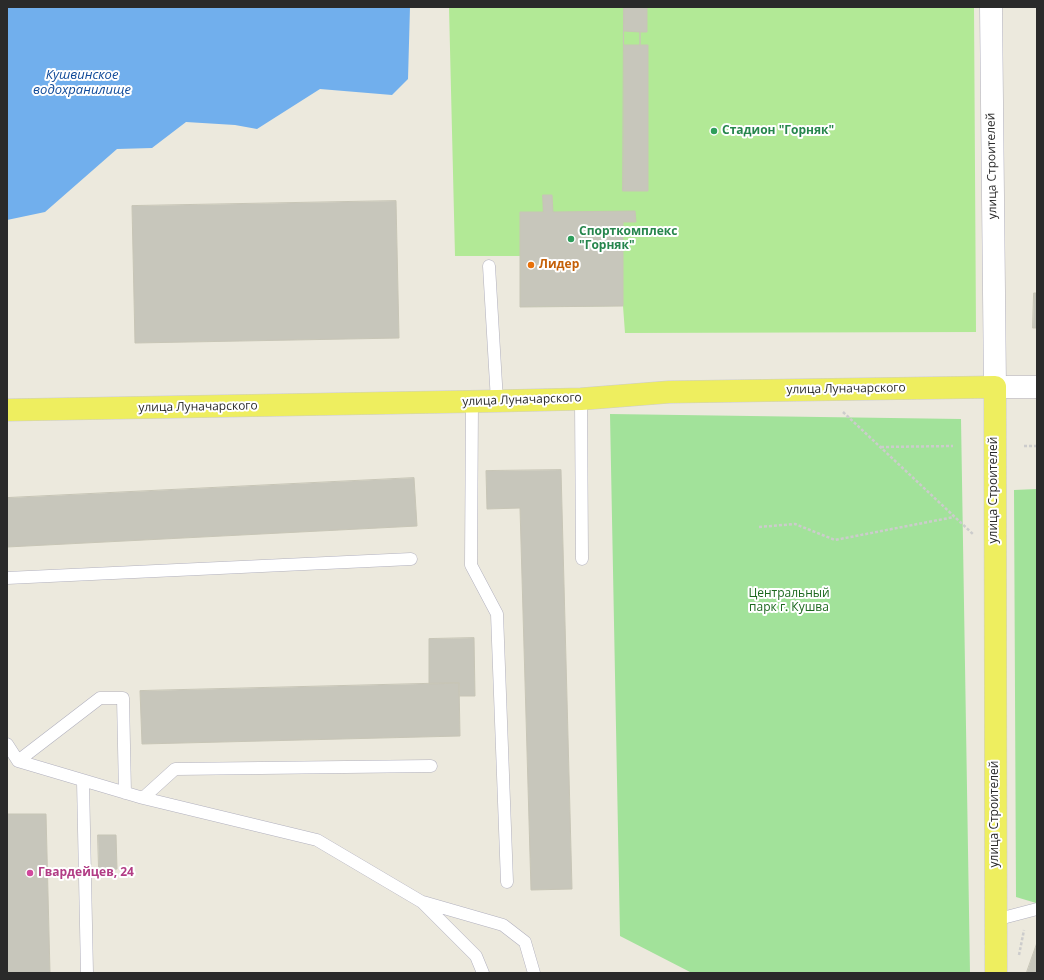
<!DOCTYPE html>
<meta charset="utf-8">
<style>
body{margin:0}
#map{position:relative;width:1044px;height:980px;overflow:hidden;background:#ece9dd;font-family:"Open Sans",sans-serif}
canvas{display:block}
.frame{position:absolute;inset:0;border:8px solid #2a2a2a;pointer-events:none}
</style>
<div id="map">
<canvas width="1044" height="980"></canvas>
<div class="frame"></div>
</div>
<script>
const g = document.querySelector('canvas').getContext('2d');
g.lineJoin = 'round';
function paint(path, color) { g.fillStyle = color; g.fill(path, 'evenodd'); }
function stroke(path, color, width, dash) { g.strokeStyle = color; g.lineWidth = width; g.lineCap = dash ? 'butt' : 'round'; g.setLineDash(dash || []); g.stroke(path); }
function write(font, color, halo, rows, align = 'center') {
  g.font = font + ' "Open Sans",sans-serif'; g.lineWidth = 4; g.setLineDash([]); g.textBaseline = 'middle'; g.strokeStyle = halo; g.fillStyle = color; for (const [text, x, y, turn = 0] of rows) {
    g.save(); g.translate(x, y); g.rotate((+turn || 0) * Math.PI / 180); g.textAlign = isNaN(turn) ? turn : align; if (halo) g.strokeText(text, 0, 0); g.fillText(text, 0, 0); g.restore();
  }
}
paint(new Path2D(`
 M610,414L961,419L970,973H692L620,936Z
 M1037,489V902L1036,903L1016,897L1014,490Z`), '#a2e29a');
paint(new Path2D(`
 M449,7H974L976,332L625,333L623,306L520,307V256H455Z`), '#b2e996');
paint(new Path2D(`
 M7,7H410L408,79L392,95L320,89L257,129L235,125L186,122L152,148L117,149L45,212L7,220Z`), '#71afed');
const building = new Path2D(`
 M624,7H647V32H640V45H648V191H623Z
 M624,31L640,32V45H624Z
 M543,195H552L553,212L635,211L636,222H623V306L520,307V212H543Z
 M396,201L399,338L135,343L132,206Z
 M1034,293H1037V328H1033Z
 M561,470L572,889L531,890L520,508L487,509L486,471Z
 M414,478L417,526L7,547V498Z
 M474,638L475,696H459V683L429,684V639Z
 M459,683L460,736L142,744L140,691Z
 M7,814H46L50,973H7Z
 M98,835H116L117,869L99,870Z
 M1037,943V973H1029L1027,972Z`);
paint(building, '#c7c6bb');
stroke(building, '#c7c5b6', 1);
const lane = new Path2D(`
 M489,266L497,401
 M581,399L582,559
 M472,402L471,565L497,614L507,882
 M7,578L411,559
 M7,744L18,761L143,798L317,840L422,902L476,956L483,973
 M18,761L100,698H123L125,793
 M83,781L87,973
 M143,798L175,769L431,766
 M423,902L503,925L525,942L534,973
 M995,920L1037,909`);
const street = new Path2D(`
 M991,7L995,387`);
const secondary = new Path2D(`
 M995,387H1037`);
const primary = new Path2D(`
 M7,410L497,401L581,399L669,392L995,387L996,973`);
stroke(lane, '#b1b0be', 13);
stroke(street, '#b1b0be', 23);
stroke(secondary, '#b1b0be', 23);
stroke(primary, '#ccc', 23);
stroke(new Path2D(`
 M843,412L974,535
 M1024,446H1037
 M881,447L953,446
 M759,527L795,524L835,540L954,517
 M1019,955L1024,930`), '#ccc', 2.5, [3, 2]);
stroke(lane, '#fff', 12);
stroke(street, '#fff', 22);
stroke(secondary, '#fff', 22);
stroke(primary, '#eeee5f', 22);
for (const [x, y, r, color] of [
 [714,131,4,"#2e9e5b"],
 [571,239,4,"#2e9e5b"],
 [531,265,4,"#e8710a"],
 [30,873,4,"#d1479c"]
]) { const dot = new Path2D(); dot.arc(x, y, r, 0, 2 * Math.PI); g.fillStyle = color; g.fill(dot); stroke(dot, '#fff', 1.5); }
write('bold 12px', '#27864d', '#fff', [
 ["Стадион \"Горняк\"",722,131],
 ["Спорткомплекс",579,232],
 ["\"Горняк\"",579,246]
], 'left');
write('12px', '#2a2a2a', '#fff', [
 ["улица Строителей",992,166,-91],
 ["улица Луначарского",846,389,-1],
 ["улица Луначарского",522,400,-2],
 ["улица Луначарского",198,407,-1],
 ["улица Строителей",994,490,-90],
 ["улица Строителей",995,814,-90]
]);
write('bold 12px', '#c56008', '#fff', [
 ["Лидер",539,265]
], 'left');
write('12px', '#1b671d', '#fff', [
 ["Центральный",789,594],
 ["парк г. Кушва",789,608]
]);
write('bold 12px', '#b23c85', '#fff', [
 ["Гвардейцев, 24",38,873]
], 'left');
write('italic 13px', '#0f4a99', '#fff', [
 ["Кушвинское",82,75],
 ["водохранилище",82,90]
]);
</script>
